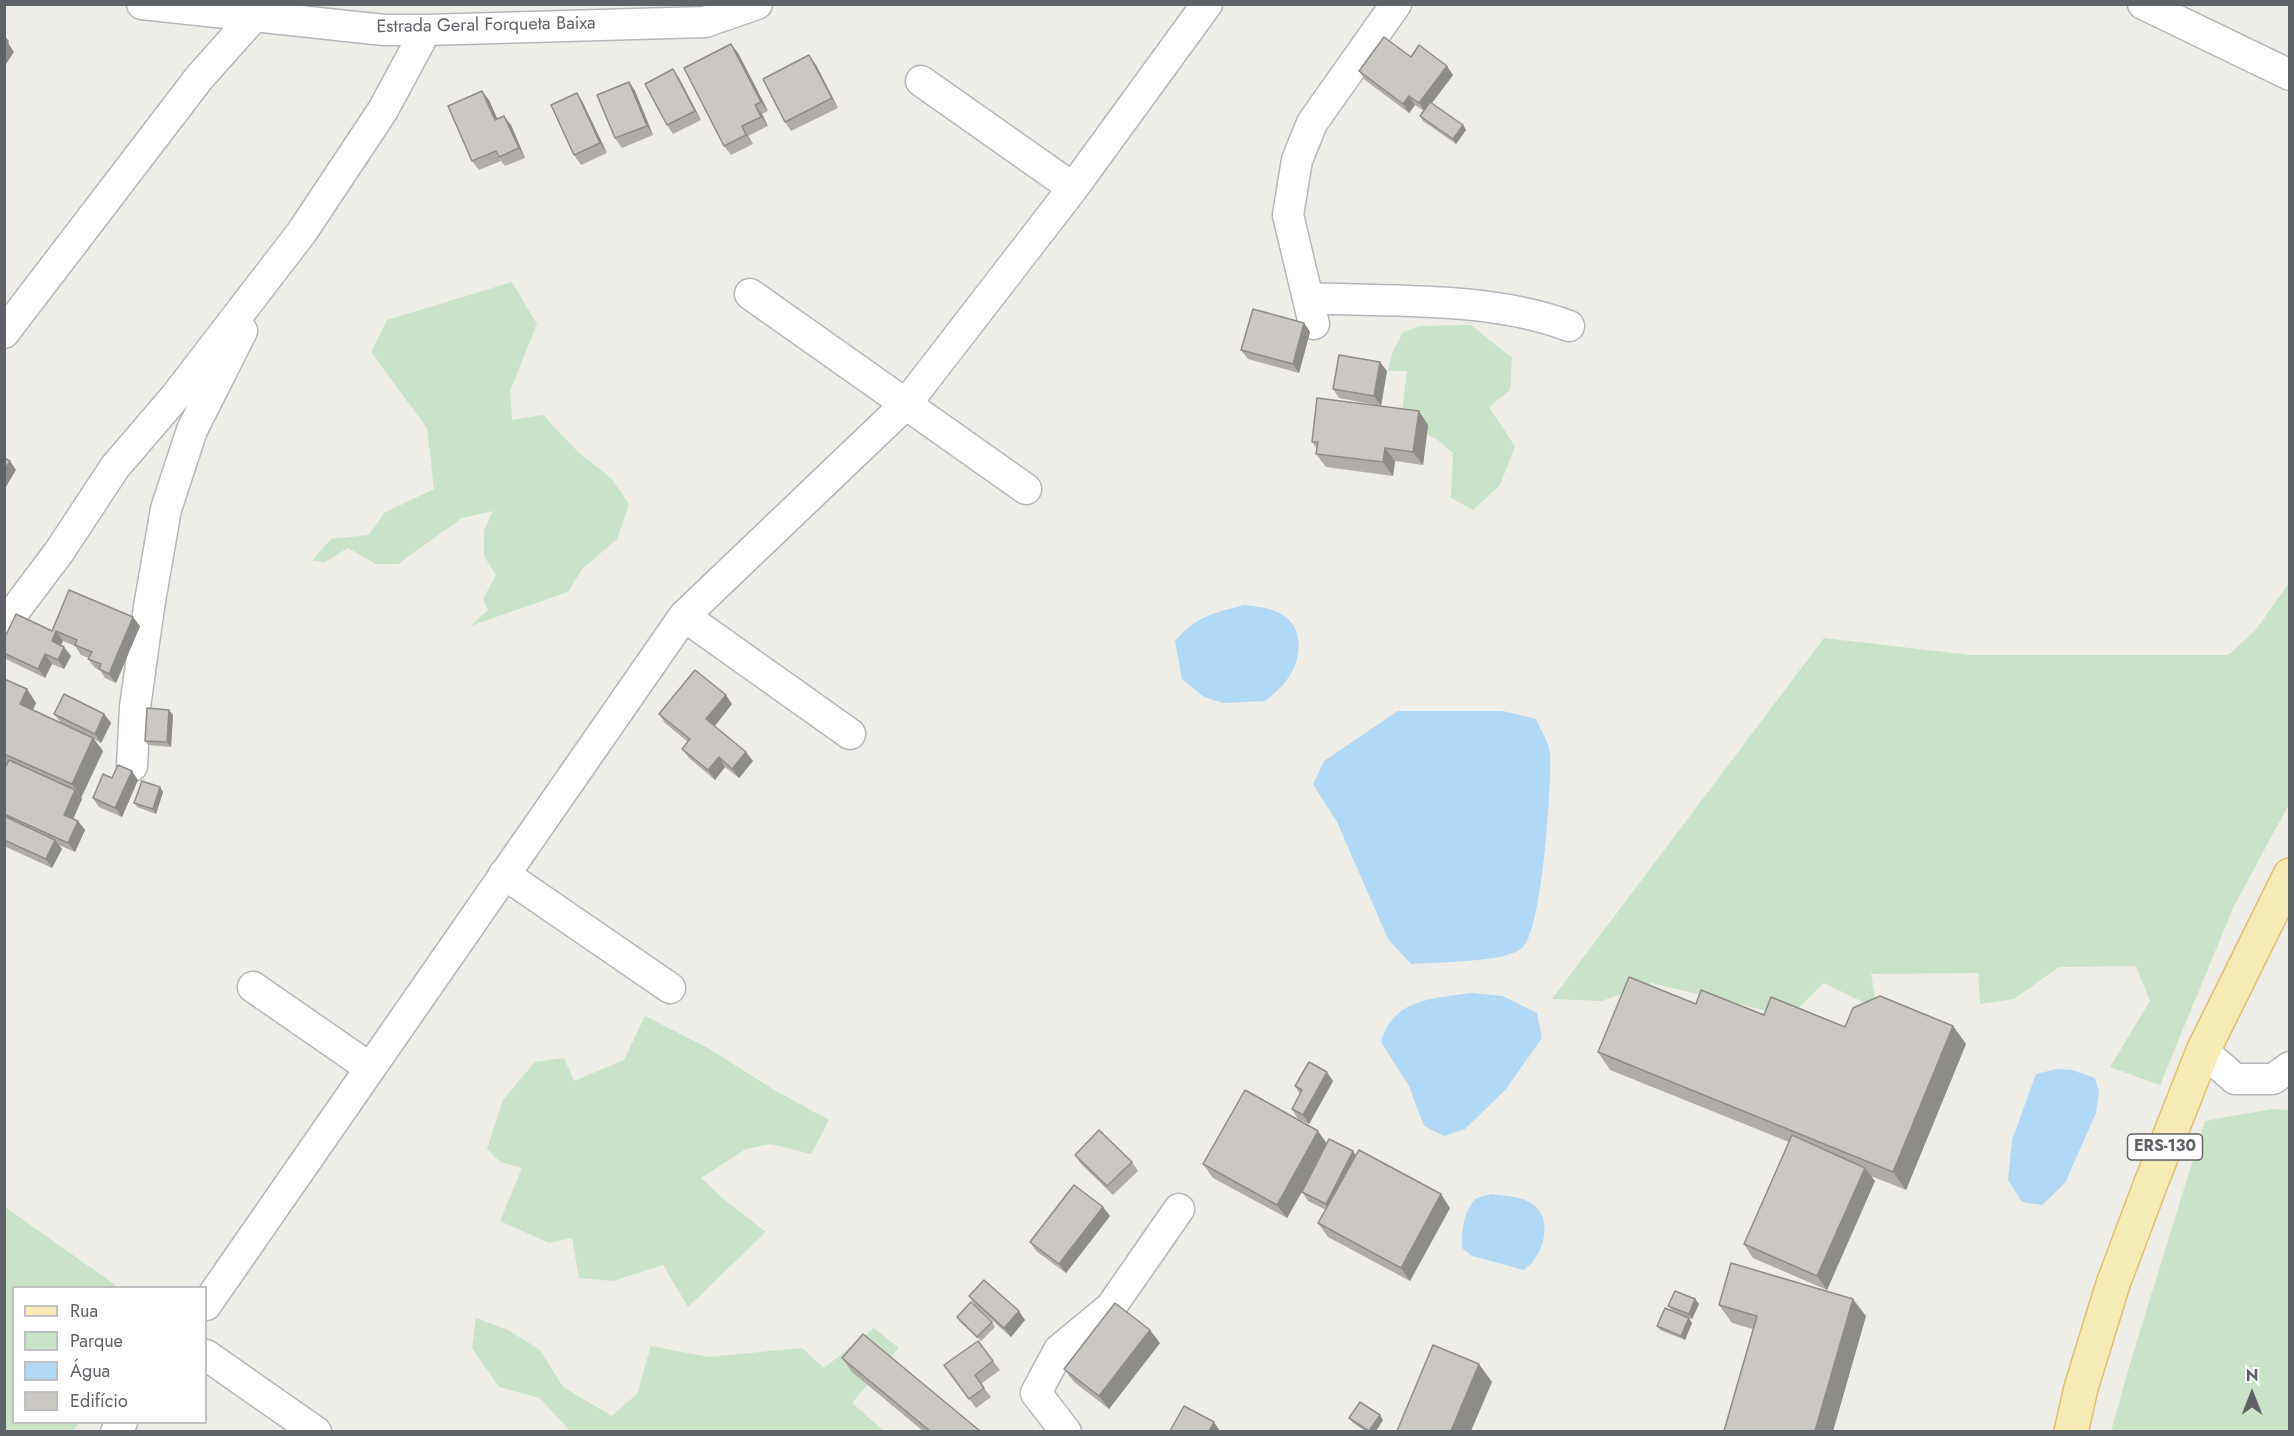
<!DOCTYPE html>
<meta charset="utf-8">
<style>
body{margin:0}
#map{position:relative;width:2294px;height:1436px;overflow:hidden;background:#efede8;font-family:Jost,sans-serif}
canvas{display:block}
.frame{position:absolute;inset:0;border:6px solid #5f6266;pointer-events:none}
.legend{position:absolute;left:12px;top:1286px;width:195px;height:138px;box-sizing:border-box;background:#fff;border:2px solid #bfc0c2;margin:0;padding:8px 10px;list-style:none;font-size:18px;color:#5f6266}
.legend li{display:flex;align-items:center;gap:12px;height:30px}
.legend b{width:30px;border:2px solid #bfc0c2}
.north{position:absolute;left:2222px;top:1364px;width:60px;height:60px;-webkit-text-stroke:4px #fff;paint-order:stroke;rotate:0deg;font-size:16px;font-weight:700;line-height:24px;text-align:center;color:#5f6266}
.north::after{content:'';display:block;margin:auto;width:21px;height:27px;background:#5f6266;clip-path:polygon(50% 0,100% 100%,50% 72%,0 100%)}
</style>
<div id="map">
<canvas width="2294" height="1436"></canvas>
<div class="frame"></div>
<ul class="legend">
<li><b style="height:8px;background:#f6eab5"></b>Rua</li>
<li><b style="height:16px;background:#c8e3c7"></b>Parque</li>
<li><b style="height:16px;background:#b1d9f6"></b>Água</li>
<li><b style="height:16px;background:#cbc8c4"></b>Edifício</li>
</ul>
<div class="north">N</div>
</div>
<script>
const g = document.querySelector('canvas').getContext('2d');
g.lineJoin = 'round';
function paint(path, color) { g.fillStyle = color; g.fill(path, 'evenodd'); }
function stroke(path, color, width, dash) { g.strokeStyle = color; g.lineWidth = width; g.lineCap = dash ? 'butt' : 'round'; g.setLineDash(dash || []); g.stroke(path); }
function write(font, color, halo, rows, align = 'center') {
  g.font = font + ' Jost,sans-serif'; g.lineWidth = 4.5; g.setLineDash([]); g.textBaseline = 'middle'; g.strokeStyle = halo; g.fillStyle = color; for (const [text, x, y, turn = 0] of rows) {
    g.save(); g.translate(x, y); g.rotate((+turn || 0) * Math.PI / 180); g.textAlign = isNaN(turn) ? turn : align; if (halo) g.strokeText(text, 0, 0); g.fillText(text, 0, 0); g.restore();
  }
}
paint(new Path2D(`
 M512,282L537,324L510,391L512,420L543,415L579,453L611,478L629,504L617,539L583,568L568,592L470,626L488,610L483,599L496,575L484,556V530L493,511L462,518L398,564H376L348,548L325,562L312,561L331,539L369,535L384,513L434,489L427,428L371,352L387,320Z
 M1471,325L1512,358L1510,390L1489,407L1515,446L1500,485L1473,510L1451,498L1453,453L1438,440L1401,421L1407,371H1388L1393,351L1403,332L1420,326Z
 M2289,583V804L2233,908L2160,1085L2110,1067L2150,1001L2136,966L2059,967L2014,999L1980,1004L1978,973L1871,974L1877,1009L1824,983L1794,1012L1784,1015L1652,983L1602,1001L1552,999L1824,638L1970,655H2228L2255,631Z
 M645,1016L708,1048L776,1091L829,1120L811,1154L771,1144L746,1149L701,1178L726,1201L766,1232L688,1307L663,1265L613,1281L579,1278L572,1238L549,1243L500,1221L522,1168L500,1162L487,1149L503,1100L535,1062L564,1058L574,1081L624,1060Z
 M2272,1109L2289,1110V1431H2111L2132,1357L2205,1121Z
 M5,1207L118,1287L14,1288V1422L79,1423L73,1431H5Z
 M476,1318L508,1330L540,1350L563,1387L612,1416L637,1394L651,1346L709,1357L802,1348L824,1368L874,1328L899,1348L852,1403L885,1432L570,1431L540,1398L499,1387L472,1348Z`), '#c8e3c7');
paint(new Path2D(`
 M1244,605C1260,607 1277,608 1289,620C1305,635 1299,666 1286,681C1280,689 1272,695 1265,701L1223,703L1204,697L1182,679L1175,641C1198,615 1212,614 1244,605Z
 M1398,711H1503L1536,719C1540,729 1549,742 1550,753C1552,783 1542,929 1523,947C1507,963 1435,962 1411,964L1388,939L1337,822L1313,784L1324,761Z
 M1472,993L1503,996L1537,1013L1542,1038L1506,1089L1465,1129L1444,1136L1424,1126L1409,1086L1381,1042C1392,999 1434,998 1472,993Z
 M2057,1069L2072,1070L2095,1078L2099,1092L2096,1113L2065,1183L2042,1205L2022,1202L2008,1180L2012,1140L2036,1074Z
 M1492,1194C1502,1196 1515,1196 1525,1200C1556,1212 1546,1255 1524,1270L1472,1256L1462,1248C1461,1234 1464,1207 1477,1198C1481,1196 1488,1195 1492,1194Z`), '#b1d9f6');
const minor = new Path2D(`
 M142,4L384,30H426L705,22L757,4
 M2143,4L2290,75
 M921,81L1073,188
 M750,294L1026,489
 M1308,298C1392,302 1490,296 1569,326
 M1314,324L1288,215L1297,160L1312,123L1396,4
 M4,333L199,78L265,4
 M684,616L850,734
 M4,625L59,552L115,467L175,397L302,232L383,110L426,30
 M132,766L135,707L149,607L166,509L192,430L242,331
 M504,874L670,988
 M253,987L370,1068
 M2203,1051L2235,1079H2273L2290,1067
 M206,1305L684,616L906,404L1073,188L1207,4
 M206,1355L316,1432
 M116,1432L122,1422
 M1066,1432L1036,1393L1059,1350L1111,1307L1179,1209`);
const major = new Path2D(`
 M2071,1432L2081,1388L2113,1284L2151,1183L2203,1051L2290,875`);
stroke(minor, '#b4b7ba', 33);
stroke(major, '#e2be6e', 36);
stroke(minor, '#fff', 30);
stroke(major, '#f6eab5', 33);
paint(new Path2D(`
 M731,44L738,53L768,111L762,114L768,126L748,136L753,144L731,155L724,146Z
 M809,55L816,65L838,108L791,131L785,122Z
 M1411,57L1453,75L1432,103L1463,125L1466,130L1456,144L1423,121L1420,116L1424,111L1415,105L1409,113L1365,80L1359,71Z
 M673,69L679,78L701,120L673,134L667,125Z
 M629,82L635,91L653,135L622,148L615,138Z
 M577,93L583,103L607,153L581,165L574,155Z
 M489,100L497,119L511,125L525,158L505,166L501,161L479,170L472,161Z
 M1304,323L1310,332L1299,373L1248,359L1241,350Z
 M1387,371L1381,406L1339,398L1333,389Z
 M1428,425L1423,465L1395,461L1393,476L1326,467L1316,454L1317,449L1312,442Z
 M140,626L116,683L105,678L100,670L95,668L88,659L89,658L81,655L75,646L63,641L61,645L71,656L64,669L52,664L45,678L4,658V639L52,631Z
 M4,679L27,689L36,703L33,710L61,723L54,714H104L111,723L101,743L94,739L103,751L81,798L82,799L73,818L78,821L85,830L75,852L59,845L62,849L52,868L4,846V770L7,764L4,763Z
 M732,704L715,726L753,761L739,778L725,767L715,780L689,758L682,749L688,742L665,723L659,714Z
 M173,715L171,747L148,745L145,741Z
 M138,780L122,817L99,807L93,798Z
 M160,787L163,792L156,814L137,807L134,803Z
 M1696,1004L1845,1027L1953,1026L1966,1044L1906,1190L1871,1176L1875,1181L1827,1290L1753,1258L1744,1244L1789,1142L1610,1070L1598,1052Z
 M1333,1081L1309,1124L1298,1119L1292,1109L1300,1094L1295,1086Z
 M1327,1143L1356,1155L1450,1208L1410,1281L1328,1237L1318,1223L1326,1210L1308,1201L1302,1192L1287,1218L1213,1178L1203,1164Z
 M1075,1155L1132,1162L1138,1171L1113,1195L1081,1164Z
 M1103,1207L1110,1216L1066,1273L1036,1251L1030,1242Z
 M969,1296L1025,1320L1011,1337L975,1305Z
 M1695,1299L1699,1304L1692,1319L1672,1310L1668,1306Z
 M1719,1305L1866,1316L1833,1431H1724L1753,1329L1732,1323Z
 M957,1317L992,1322L995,1327L981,1341L960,1322Z
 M1692,1323L1685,1340L1660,1330L1657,1326Z
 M1160,1343L1109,1409L1074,1382L1064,1369Z
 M842,1358L980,1431H923L852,1372Z
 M993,1361L1000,1370L981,1384L991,1397L976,1408L944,1365Z
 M1349,1418L1383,1420L1376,1431H1365L1353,1423Z`), '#afaca9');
paint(new Path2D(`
 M4,35L9,41L8,43L14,52L4,67Z
 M731,44L738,53L768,111L761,102Z
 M809,55L816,65L838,108L832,98Z
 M1447,66L1453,75L1425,112L1419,103Z
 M673,69L679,78L701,120L695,111Z
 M629,82L635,91L653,135L647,126Z
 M482,91L489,100L502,129L495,120Z
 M577,93L583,103L607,153L600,143Z
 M1409,96L1415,105L1409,113L1403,104Z
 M755,105L762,114L768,126L761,117Z
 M504,116L511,125L525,158L519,148Z
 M1463,125L1466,130L1456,144L1453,139Z
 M742,126L748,136L753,144L746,135Z
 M1304,323L1310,332L1299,373L1293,364Z
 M1380,362L1387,371L1381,406L1374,396Z
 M1419,411L1428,425L1423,465L1413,452Z
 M1385,448L1395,461L1393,476L1383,462Z
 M10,461L16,470L4,490V470Z
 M133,617L140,626L116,683L109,674Z
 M56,631L63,641L58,650L52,641Z
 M64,647L71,656L64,669L58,660Z
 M45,654L52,664L45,678L38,669Z
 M27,689L36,703L29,718L20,704Z
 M726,695L732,704L713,728L706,719Z
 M169,710L173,715L171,747L167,742Z
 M104,714L111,723L101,743L95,734Z
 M93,738L103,751L81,798L72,784Z
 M746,752L753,761L739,778L732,769Z
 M719,757L725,767L715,780L708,770Z
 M132,771L138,780L122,817L115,808Z
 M160,787L163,792L156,814L153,809Z
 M75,790L82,799L71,824L64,815Z
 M78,821L85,830L75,852L68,843Z
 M55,840L62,849L52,868L46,859Z
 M1953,1026L1966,1044L1906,1190L1893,1172Z
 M1327,1072L1333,1081L1309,1124L1303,1115Z
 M1318,1131L1328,1145L1287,1218L1277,1205Z
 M1353,1151L1360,1161L1332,1213L1326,1204Z
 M1865,1168L1875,1181L1827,1290L1817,1276Z
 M1441,1194L1450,1208L1410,1281L1401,1268Z
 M1103,1207L1110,1216L1066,1273L1059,1264Z
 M1695,1299L1699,1304L1692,1319L1689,1314Z
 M1853,1299L1866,1316L1833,1431H1815Z
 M1019,1311L1025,1320L1011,1337L1004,1328Z
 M1689,1318L1692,1323L1685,1340L1681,1336Z
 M1150,1330L1160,1343L1109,1409L1099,1396Z
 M1479,1364L1492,1382L1471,1431H1451Z
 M1380,1415L1383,1420L1376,1431H1369Z
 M1214,1422L1220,1431H1209Z`), '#8e8c89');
const building = new Path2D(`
 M1384,37L1411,57L1419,45L1447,66L1419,103L1409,96L1403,104L1359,71Z
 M4,41L8,43L4,48Z
 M731,44L761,102L755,105L761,117L742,126L746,135L724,146L684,68Z
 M809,55L832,98L785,122L763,79Z
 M673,69L695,111L667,125L645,84Z
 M629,82L647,126L615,138L597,95Z
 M482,91L495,120L504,116L519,148L499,157L496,151L472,161L448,106Z
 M577,93L600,143L574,155L551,105Z
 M1430,102L1463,125L1453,139L1420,116Z
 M1253,309L1304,323L1293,364L1241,350Z
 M1339,355L1380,362L1374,396L1333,389Z
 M1317,398L1419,411L1413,452L1385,448L1383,462L1316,454L1318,442H1312Z
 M4,458L10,461L4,470Z
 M69,590L133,617L109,674L99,669L101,664L88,659L92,652L75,645L77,640L56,631L52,641L64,647L58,660L45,654L38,669L4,653V639L16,614L52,631Z
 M695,670L726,695L706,719L746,752L732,769L719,757L708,770L682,749L690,739L659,714Z
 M4,679L27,689L20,704L93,738L72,784L4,754Z
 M64,694L104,714L95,734L54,714Z
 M147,708L169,710L167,742L145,741Z
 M9,760L75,790L64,815L78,821L68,843L4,814V770Z
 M118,765L132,771L115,808L93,798L103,774L112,778Z
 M142,781L160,787L153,809L134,803Z
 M4,816L55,840L46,859L4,840Z
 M1629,977L1696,1004L1701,990L1764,1015L1771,997L1845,1027L1853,1008L1880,996L1953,1026L1893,1172L1598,1052Z
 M1309,1062L1327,1072L1303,1115L1292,1109L1302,1090L1295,1086Z
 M1245,1090L1318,1131L1277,1205L1203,1164Z
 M1099,1130L1132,1162L1107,1186L1075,1155Z
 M1792,1135L1865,1168L1817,1276L1744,1244Z
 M1329,1139L1353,1151L1326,1204L1302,1192Z
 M1359,1150L1441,1194L1401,1268L1318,1223Z
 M1074,1185L1103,1207L1059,1264L1030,1242Z
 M1731,1263L1853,1299L1815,1431H1724L1757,1316L1719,1305Z
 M984,1280L1019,1311L1004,1328L969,1296Z
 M1675,1291L1695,1299L1689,1314L1668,1306Z
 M971,1302L992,1322L977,1337L957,1317Z
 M1115,1303L1150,1330L1099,1396L1064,1369Z
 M1665,1308L1689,1318L1681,1336L1657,1326Z
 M863,1334L980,1431H930L842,1358Z
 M978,1341L993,1361L975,1375L984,1388L969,1399L944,1365Z
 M1433,1345L1479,1364L1451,1431H1397Z
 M1360,1402L1380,1415L1369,1431L1349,1418Z
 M1184,1406L1214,1422L1209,1431H1170Z`);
paint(building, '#cbc8c4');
stroke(building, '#8e8c89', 1.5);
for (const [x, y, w] of [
 [2165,1147,75]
]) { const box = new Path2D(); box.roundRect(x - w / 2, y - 13, w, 26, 4.5); g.fillStyle = '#fff'; g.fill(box); stroke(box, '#5f6266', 1.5); }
write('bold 16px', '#5f6266', null, [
 ["ERS-130",2165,1147]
]);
write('18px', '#5f6266', '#fff', [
 ["Estrada Geral Forqueta Baixa",486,26,-1]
]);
</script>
